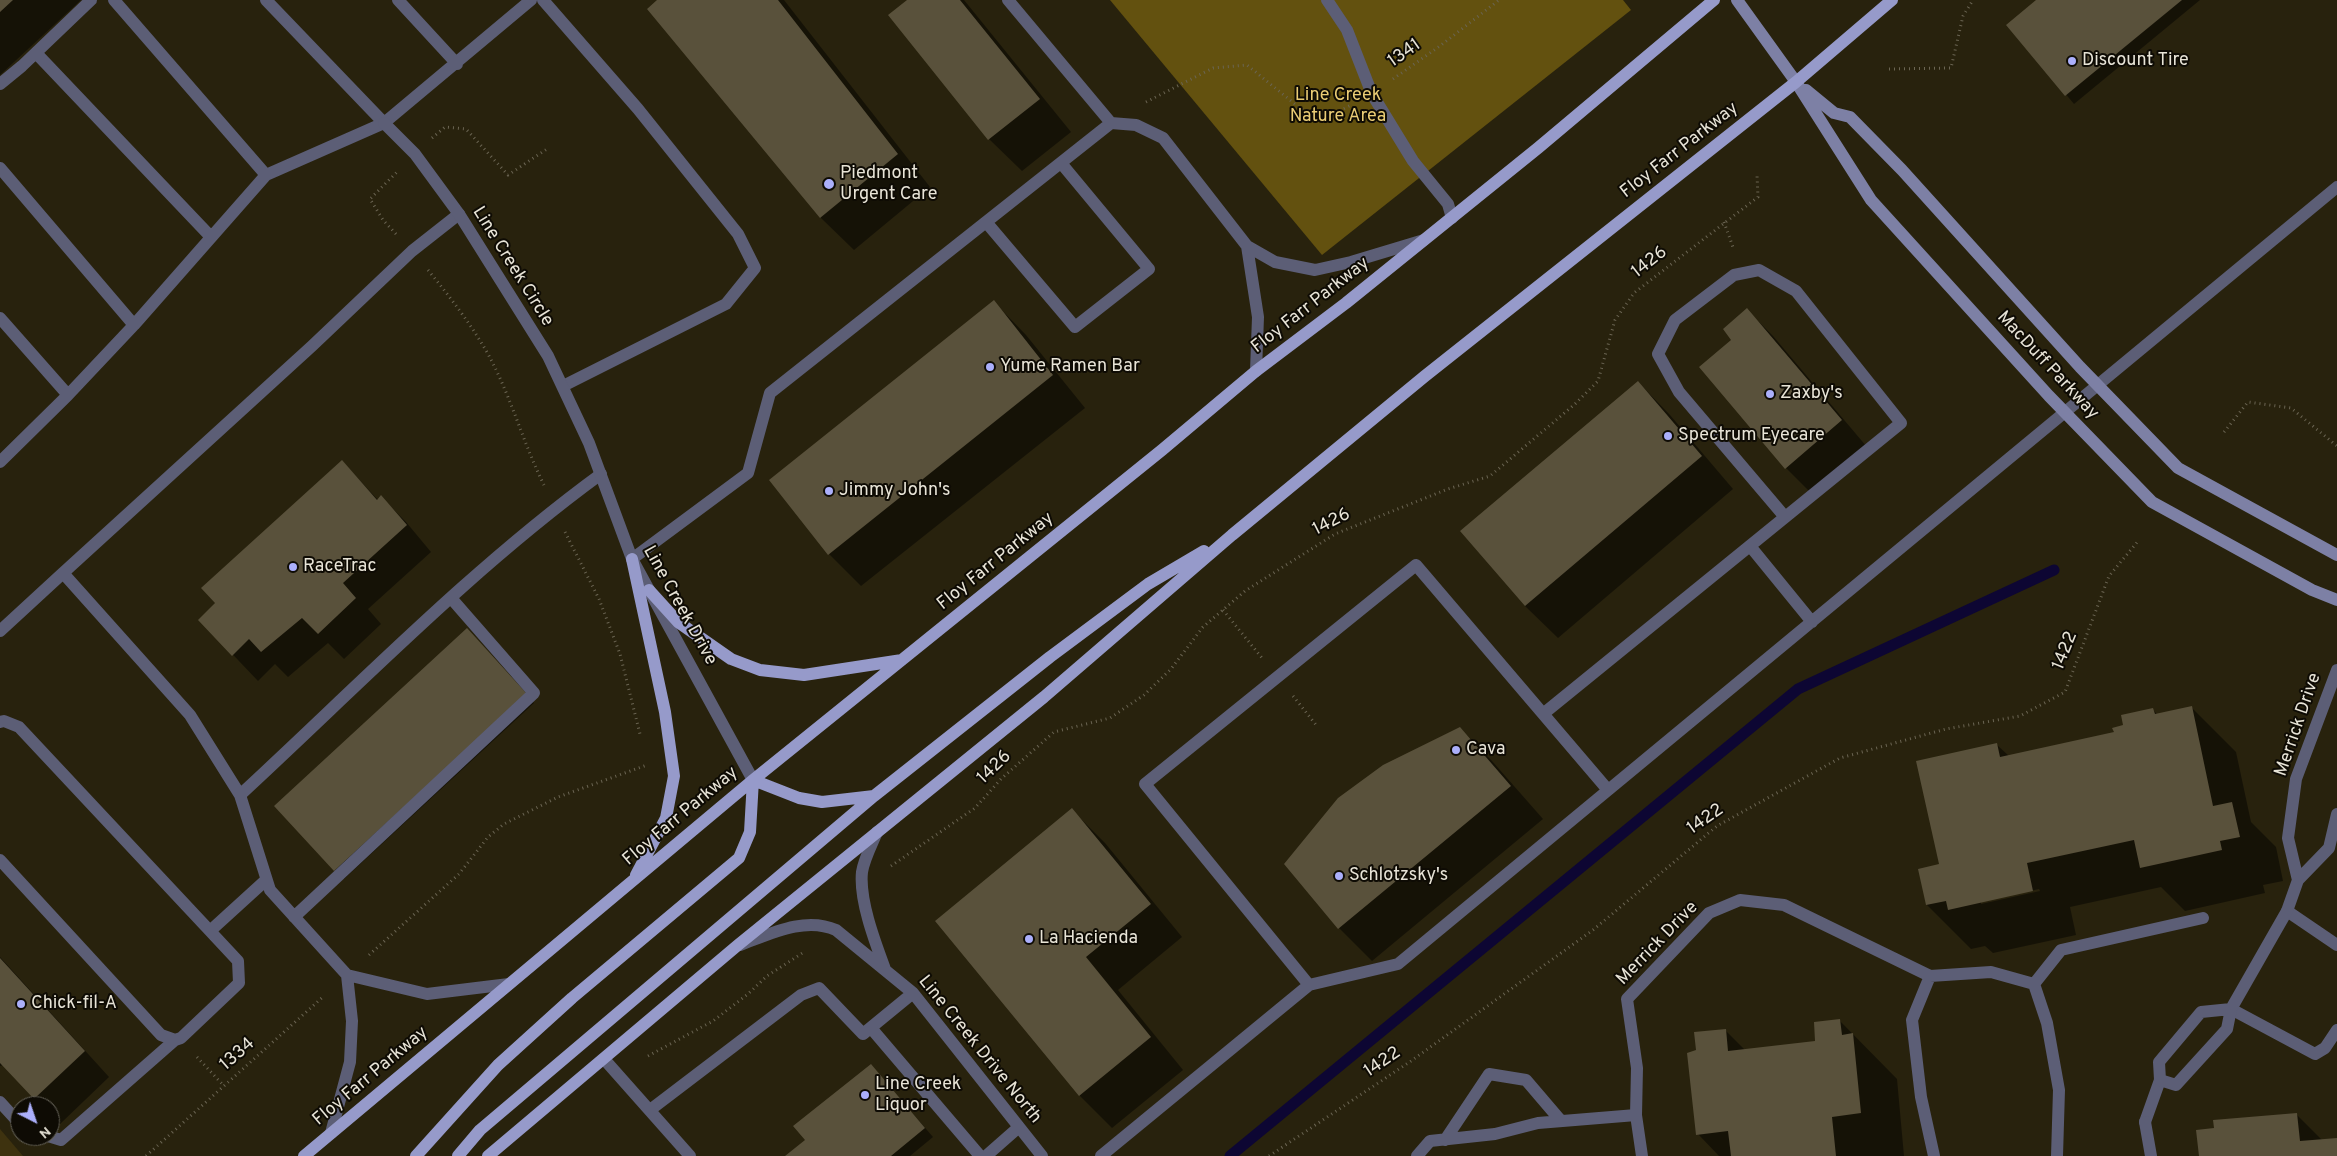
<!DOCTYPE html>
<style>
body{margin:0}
#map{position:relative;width:2337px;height:1156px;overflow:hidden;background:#28220d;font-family:Overpass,sans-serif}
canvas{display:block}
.north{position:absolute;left:10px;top:1096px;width:50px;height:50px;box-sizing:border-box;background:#0e0b04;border:1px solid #656258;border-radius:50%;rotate:139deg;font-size:14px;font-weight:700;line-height:20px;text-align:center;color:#e8e4d7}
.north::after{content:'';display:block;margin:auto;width:18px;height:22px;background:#abaffb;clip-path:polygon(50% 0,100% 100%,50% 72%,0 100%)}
</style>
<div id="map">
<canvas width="2337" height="1156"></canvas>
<div class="north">N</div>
</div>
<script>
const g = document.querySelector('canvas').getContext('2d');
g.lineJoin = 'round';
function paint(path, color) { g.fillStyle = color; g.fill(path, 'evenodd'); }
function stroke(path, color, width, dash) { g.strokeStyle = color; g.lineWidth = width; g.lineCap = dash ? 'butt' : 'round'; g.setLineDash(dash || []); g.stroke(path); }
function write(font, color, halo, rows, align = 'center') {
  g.font = font + ' Overpass,sans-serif'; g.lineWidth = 4; g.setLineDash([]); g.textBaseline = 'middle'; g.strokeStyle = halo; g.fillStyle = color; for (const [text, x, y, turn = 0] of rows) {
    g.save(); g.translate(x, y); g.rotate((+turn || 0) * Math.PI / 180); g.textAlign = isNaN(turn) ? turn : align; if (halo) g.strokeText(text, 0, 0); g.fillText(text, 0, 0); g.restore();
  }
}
paint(new Path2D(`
 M0,1129L23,1156H0Z`), '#3e320f');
paint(new Path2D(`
 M1110,0H1623L1631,10L1322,255Z`), '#63510f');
paint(new Path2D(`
 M0,0H81L0,75Z
 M659,0H784L930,187L854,250L821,218L649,10Z
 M909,0H964L1071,132L1022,171L989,139Z
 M2038,0H2200L2074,104L2008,25Z
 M994,302L1026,335L1085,408L861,586L829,554Z
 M1747,310L1773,336L1867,447L1811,493L1786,468L1733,340Z
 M1638,382L1670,415L1733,489L1558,638L1525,606Z
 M342,461L378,500L381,497L406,522L431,552L368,609L381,624L344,659L328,643L288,677L275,664L258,681L200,620Z
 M475,639L534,703L344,879L276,806Z
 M2192,708L2236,752L2251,822L2276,847L2283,881L2263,885L2265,893L2185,911L2161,887L2070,907L2076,935L1993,953L1985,946L1971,949L1927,905L1940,865L1996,744L2009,756L2115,733L2153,710L2158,715ZM2039,889L2040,891L1981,904V902Z
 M1460,728L1492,761L1543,819L1372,961L1339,928Z
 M1072,810L1105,843L1182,937L1118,990L1183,1070L1112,1128L1080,1096L937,921Z
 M0,957L109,1077L60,1124L50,1113V1106H43L3,1065L0,1066Z
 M1839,1020L1897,1079L1904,1156H1719L1698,1134L1697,1050L1725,1030L1745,1050L1817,1042Z
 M871,1065L933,1137L910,1156H787L807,1140Z
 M2297,1115L2322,1140L2337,1139V1156H2200Z`), '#0007');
stroke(new Path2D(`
 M1230,1156L1798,689L2054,570`), '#0d0633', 11);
paint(new Path2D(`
 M0,0H13L0,12Z
 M657,0H778L898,154L820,218L647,9Z
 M907,0H960L1040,99L988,140L888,15Z
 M2036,0H2182L2065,96L2006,25Z
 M994,300L1053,375L828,555L769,480Z
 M1747,308L1842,420L1785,469L1699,367L1731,340L1723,329Z
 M1638,381L1702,456L1525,606L1460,531Z
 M342,460L377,500L381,495L407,525L343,583L356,598L318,634L302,618L261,652L249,639L232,656L198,620L215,603L201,588Z
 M467,628L527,694L334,871L274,806Z
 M2192,706L2213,806L2232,802L2240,837L2220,841L2222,850L2140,868L2134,840L2027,863L2033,891L1948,910L1946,901L1926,905L1918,869L1939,864L1916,761L1997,743L2000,757L2114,732L2112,728L2123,725L2121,715L2153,708L2155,714Z
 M1460,727L1511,786L1338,929L1284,864L1338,798L1383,765Z
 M1072,808L1151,904L1086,957L1151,1037L1079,1096L935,921Z
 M0,958L85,1051L34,1099L0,1063Z
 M1840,1019L1842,1035L1853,1033L1861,1113L1832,1117L1836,1156H1731L1728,1131L1696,1135L1687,1053L1696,1050L1694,1032L1726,1029L1728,1051L1815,1041L1814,1022Z
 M871,1064L925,1128L891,1156H785L805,1140L793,1126Z
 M2297,1113L2300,1141L2337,1138V1156H2199L2196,1130L2214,1128L2213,1120Z`), '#59513b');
stroke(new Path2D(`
 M1889,69L1951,68L1963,16L1973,0
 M1393,79L1440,46L1499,0
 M1146,102L1213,68L1247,65L1301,109L1328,117L1351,105
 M432,138L445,127L466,129L508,175L547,149
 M1724,222L1734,250
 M396,234L383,220L370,199L397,172
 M428,270C450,297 471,324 488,354C511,396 523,443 544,485
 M2224,432L2248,402L2291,408L2337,446
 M565,532L599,599L620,654L640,734
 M1223,610L1262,658
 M1293,696L1317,726
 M891,866L975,808L1001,779L1054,732L1110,718L1144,695L1171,669L1203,627L1245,591L1335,534L1448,489L1490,476L1575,404L1598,381L1615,320L1634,293L1758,197L1757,175
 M369,955L459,874L488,837L504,824L558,797L647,765
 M648,1056L713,1021L748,994L767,976L804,952
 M197,1057L224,1086
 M146,1156L324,996
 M1269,1156L1411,1061L1593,930L1717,826L1840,758L1946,729L2020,716L2065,692L2109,576L2139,540`), '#6b6553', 3, [1, 4]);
stroke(new Path2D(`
 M114,0L266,175
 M266,0L384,123
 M398,0L457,64
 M543,0L638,109L738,234L755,268L726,304L563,386
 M1008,0L1111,123
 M36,53L211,237
 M0,84L22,66L91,0
 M0,168L134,325
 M459,214L412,251L312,346L63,573L190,715L240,795L270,890L347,975L427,994L509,984
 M986,222L1075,327L1149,269L1061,163
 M1247,246L1258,317L1256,371
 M0,318L68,395
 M0,462L68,395L134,325L266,175L384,123L531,0
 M1750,546L1812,622
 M632,559L748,473L770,393L1111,123L1136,125L1163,138L1247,246L1275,262L1315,270L1351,262L1424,240
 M0,631L63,573
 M1543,714C1662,617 1782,520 1901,423L1796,291L1759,270L1734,275L1675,320L1658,354L1679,392L1785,517
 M0,722L4,721L19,727L210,931L238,961L239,983L181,1038L175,1040L161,1035L0,860
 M240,795C358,686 471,569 601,474
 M877,832C872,844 864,859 862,872C859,900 875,942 885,969
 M2287,911L2337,945
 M294,917L534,693L451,598
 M210,931L266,880
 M740,945C770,934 805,916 836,930L913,993L1042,1156
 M1309,985L1145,784L1416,565L1608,790
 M2231,1009L2315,1054L2325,1048L2337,1030
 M871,1028L980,1156
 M604,1059L690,1156
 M0,1102L20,1124
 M650,1110L801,995L819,988L863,1034L913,993
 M2145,1122L2160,1080
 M331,1133L350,1062L352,1021L347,975
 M48,1136L61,1140L175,1040
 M986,1156L1019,1127
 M1101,1156L1309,985L1398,964L2337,187`), '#5c5e76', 12);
stroke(new Path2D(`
 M1327,0L1347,30L1372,94L1413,161L1448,204L1452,218
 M384,123L415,154L459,214L548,356L589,443L632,559L753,780
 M2298,880L2288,838L2296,779L2337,670
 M2034,984L2061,950L2203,918
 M2231,1009L2201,1012L2159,1062L2160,1080L2176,1085L2227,1029L2231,1009L2287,911L2298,880L2329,848L2337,814
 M2145,1122L2151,1156
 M1445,1140L1489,1074L1526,1080L1561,1121
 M1417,1156L1430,1141L1495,1134L1538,1123L1636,1115
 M1642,1156L1636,1115L1637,1068L1627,999L1709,913L1740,900L1784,905L1930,976
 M1934,1156L1921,1097L1912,1020L1930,976L1991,972L2034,984L2047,1023L2059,1090L2057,1156`), '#5c5e76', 12);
stroke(new Path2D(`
 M1737,0L1796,82L1871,200L2049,396L2152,502L2312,590L2337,600
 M1806,90L1834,113L1850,117L1902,170L2080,367L2178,468L2337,555`), '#7d80a5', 12);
stroke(new Path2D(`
 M632,559L665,712L674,776L666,818L636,875
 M649,590L678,622L731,659L760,670L804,675L902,660
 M753,780L799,798L822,802L874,796
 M304,1156L753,780L1162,450L1256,371L1346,303L1538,148L1714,0
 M416,1156L498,1065L572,998L739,858L750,832L753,780
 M458,1156L480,1130L874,796L1050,657L1148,584L1204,551
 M488,1156L738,945L1044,697L1232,535L1425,376L1796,82L1892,0`), '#969aca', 12);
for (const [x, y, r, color] of [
 [2072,61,5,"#abaffb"],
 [829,184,6,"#abaffb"],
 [990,367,5,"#abaffb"],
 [1770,394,5,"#abaffb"],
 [1668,436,5,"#abaffb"],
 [829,491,5,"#abaffb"],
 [293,567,5,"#abaffb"],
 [1456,750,5,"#abaffb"],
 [1339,876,5,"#abaffb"],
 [1029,939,5,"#abaffb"],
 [21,1004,5,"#abaffb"],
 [865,1095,5,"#abaffb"]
]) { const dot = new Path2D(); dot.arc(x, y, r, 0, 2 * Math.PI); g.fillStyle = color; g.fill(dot); stroke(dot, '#0e0b04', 2); }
write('18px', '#e8e4d7', '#0e0b04', [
 ["1341",1405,54,-35],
 ["Floy Farr Parkway",1680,151,-38],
 ["1426",1650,263,-38],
 ["Line Creek Circle",512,267,58],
 ["Floy Farr Parkway",1311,306,-38],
 ["MacDuff Parkway",2047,366,47],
 ["1426",1332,523,-27],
 ["Floy Farr Parkway",996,562,-39],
 ["Line Creek Drive",679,606,61],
 ["1422",2066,651,-68],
 ["Merrick Drive",2299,725,-71],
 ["1426",995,768,-44],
 ["Floy Farr Parkway",681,817,-40],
 ["1422",1706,820,-35],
 ["Merrick Drive",1658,944,-46],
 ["Line Creek Drive North",979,1050,51],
 ["1334",238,1055,-41],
 ["1422",1383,1063,-34],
 ["Floy Farr Parkway",371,1077,-40]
]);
write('18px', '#e8e4d7', '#0e0b04', [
 ["Discount Tire",2082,61],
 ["Piedmont",840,174],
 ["Urgent Care",840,195],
 ["Yume Ramen Bar",1000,367],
 ["Zaxby's",1780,394],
 ["Spectrum Eyecare",1678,436],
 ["Jimmy John's",839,491],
 ["RaceTrac",303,567],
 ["Cava",1466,750],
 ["Schlotzsky's",1349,876],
 ["La Hacienda",1039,939],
 ["Chick-fil-A",31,1004],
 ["Line Creek",875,1085],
 ["Liquor",875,1106]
], 'left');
write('18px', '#ebcd75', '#0e0b04', [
 ["Line Creek",1338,96],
 ["Nature Area",1338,117]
]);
</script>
